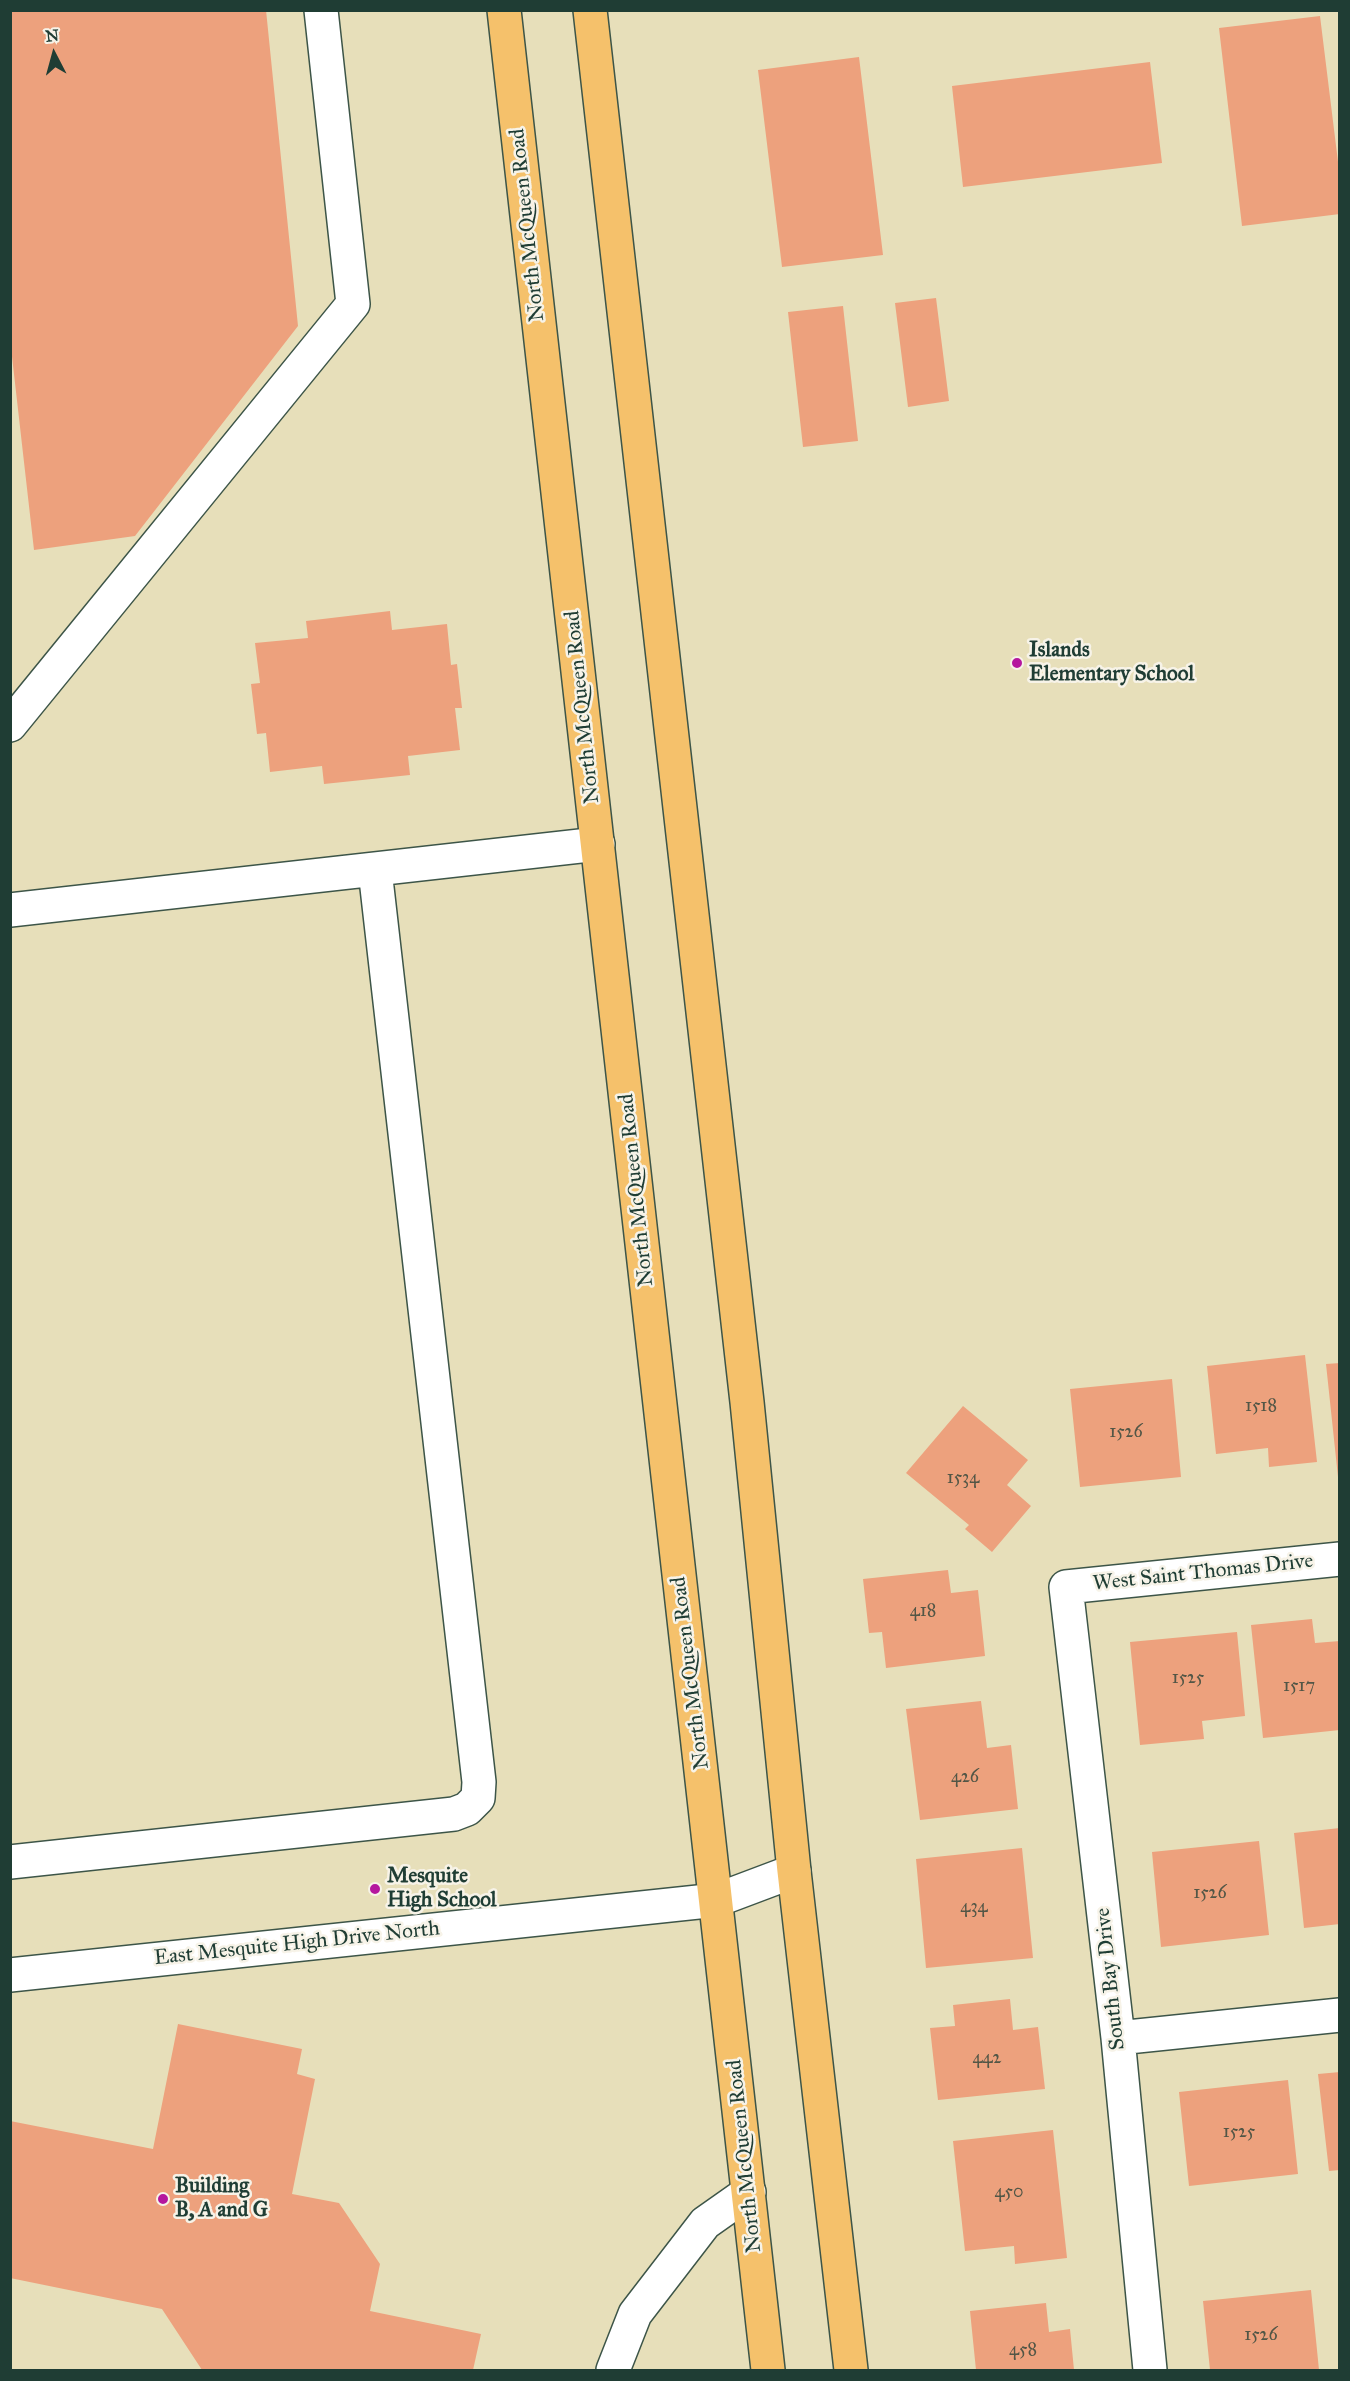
<!DOCTYPE html>
<style>
body{margin:0}
#map{position:relative;width:1350px;height:2381px;overflow:hidden;background:#e7dfba;font-family:"IM FELL Great Primer",serif}
canvas{display:block}
.frame{position:absolute;inset:0;border:12px solid #1f3d34;pointer-events:none}
.north{position:absolute;left:24px;top:24px;width:60px;height:60px;-webkit-text-stroke:4px #f7f3e8;paint-order:stroke;rotate:354deg;font-size:16px;font-weight:700;line-height:24px;text-align:center;color:#1f3d34}
.north::after{content:'';display:block;margin:auto;width:21px;height:27px;background:#1f3d34;clip-path:polygon(50% 0,100% 100%,50% 72%,0 100%)}
</style>
<div id="map">
<canvas width="1350" height="2381"></canvas>
<div class="frame"></div>
<div class="north">N</div>
</div>
<script>
const g = document.querySelector('canvas').getContext('2d');
g.lineJoin = 'round';
function paint(path, color) { g.fillStyle = color; g.fill(path, 'evenodd'); }
function stroke(path, color, width, dash) { g.strokeStyle = color; g.lineWidth = width; g.lineCap = dash ? 'butt' : 'round'; g.setLineDash(dash || []); g.stroke(path); }
function write(font, color, halo, rows, align = 'center') {
  g.font = font + ' "IM FELL Great Primer",serif'; g.lineWidth = 5; g.setLineDash([]); g.textBaseline = 'middle'; g.strokeStyle = halo; g.fillStyle = color; for (const [text, x, y, turn = 0] of rows) {
    g.save(); g.translate(x, y); g.rotate((+turn || 0) * Math.PI / 180); g.textAlign = isNaN(turn) ? turn : align; if (halo) g.strokeText(text, 0, 0); g.fillText(text, 0, 0); g.restore();
  }
}
paint(new Path2D(`
 M10,10H266L298,326L135,536L34,550L10,339Z
 M1320,16L1340,178V214L1242,226L1219,28Z
 M859,57L883,255L782,267L758,70Z
 M1150,62L1162,163L963,187L952,86Z
 M936,298L949,401L908,407L895,303Z
 M843,306L858,441L803,447L788,312Z
 M390,611L392,630L447,624L451,665L457,664L462,708H455L460,750L408,756L410,775L324,784L322,766L270,772L266,733L257,734L251,684L260,683L255,643L308,638L306,621Z
 M1305,1355L1317,1462L1269,1467L1268,1448L1216,1454L1207,1366Z
 M1340,1363V1476L1338,1477L1326,1364Z
 M1172,1379L1181,1477L1080,1487L1070,1389Z
 M963,1406L1028,1460L1007,1485L1031,1506L992,1552L965,1529L969,1525L906,1473Z
 M948,1570L951,1593L978,1590L985,1656L886,1668L882,1632L869,1633L863,1579Z
 M1312,1619L1315,1643L1340,1641V1730L1263,1738L1251,1625Z
 M1237,1632L1245,1716L1202,1721L1204,1739L1140,1745L1130,1642Z
 M981,1701L987,1748L1011,1745L1018,1809L920,1820L906,1709Z
 M1340,1828V1924L1304,1928L1294,1833Z
 M1259,1841L1269,1935L1161,1947L1152,1852Z
 M1022,1848L1033,1958L926,1968L916,1859Z
 M1010,1999L1013,2030L1038,2027L1045,2089L938,2100L930,2028L955,2026L953,2005Z
 M178,2024L302,2049L297,2074L315,2079L292,2194L339,2203L380,2264L370,2311L481,2334L473,2370H202L162,2309L10,2278V2121L153,2149Z
 M1340,2072V2170L1329,2171L1318,2074Z
 M1288,2080L1298,2174L1189,2186L1179,2092Z
 M1053,2130L1067,2258L1015,2264L1014,2246L965,2251L953,2141Z
 M1311,2290L1319,2370H1210L1203,2301Z
 M1046,2303L1049,2332L1070,2329L1074,2370H976L970,2311Z`), '#eda17d');
const minor = new Path2D(`
 M10,725L353,304L321,10
 M10,910L598,844
 M10,1862L454,1814L467,1809L478,1798L479,1782L375,870
 M10,1975L717,1900L794,1871
 M1118,2038L1340,2015
 M613,2370L635,2314L705,2223L749,2192
 M1150,2370L1118,2038L1066,1587L1340,1559`);
const major = new Path2D(`
 M504,10L768,2370
 M590,10L747,1402L794,1871L851,2370`);
stroke(minor, '#3d5548', 36);
stroke(major, '#3d5548', 36);
stroke(minor, '#fff', 33);
stroke(major, '#f5c16b', 33);
for (const [x, y, r, color] of [
 [1017,663,6,"#b5179e"],
 [375,1889,6,"#b5179e"],
 [163,2199,6,"#b5179e"]
]) { const dot = new Path2D(); dot.arc(x, y, r, 0, 2 * Math.PI); g.fillStyle = color; g.fill(dot); stroke(dot, '#f7f3e8', 2); }
write('18px', '#525646', null, [
 ["1518",1261,1407],
 ["1526",1126,1433],
 ["1534",963,1479],
 ["418",923,1612],
 ["1525",1188,1679],
 ["1517",1299,1687],
 ["426",965,1778],
 ["1526",1210,1894],
 ["434",974,1908],
 ["442",987,2059],
 ["1525",1239,2133],
 ["450",1009,2193],
 ["1526",1261,2336],
 ["458",1023,2351]
]);
write('21px', '#1f3d34', '#f7f3e8', [
 ["North McQueen Road",528,225,-96],
 ["North McQueen Road",583,707,-96],
 ["North McQueen Road",637,1190,-96],
 ["West Saint Thomas Drive",1203,1573,-6],
 ["North McQueen Road",691,1673,-97],
 ["East Mesquite High Drive North",297,1944,-6],
 ["South Bay Drive",1111,1979,-96],
 ["North McQueen Road",745,2156,-96]
]);
write('bold 21px', '#1f3d34', '#f7f3e8', [
 ["Islands",1029,651],
 ["Elementary School",1029,675],
 ["Mesquite",387,1877],
 ["High School",387,1901],
 ["Building",175,2187],
 ["B, A and G",175,2211]
], 'left');
</script>
